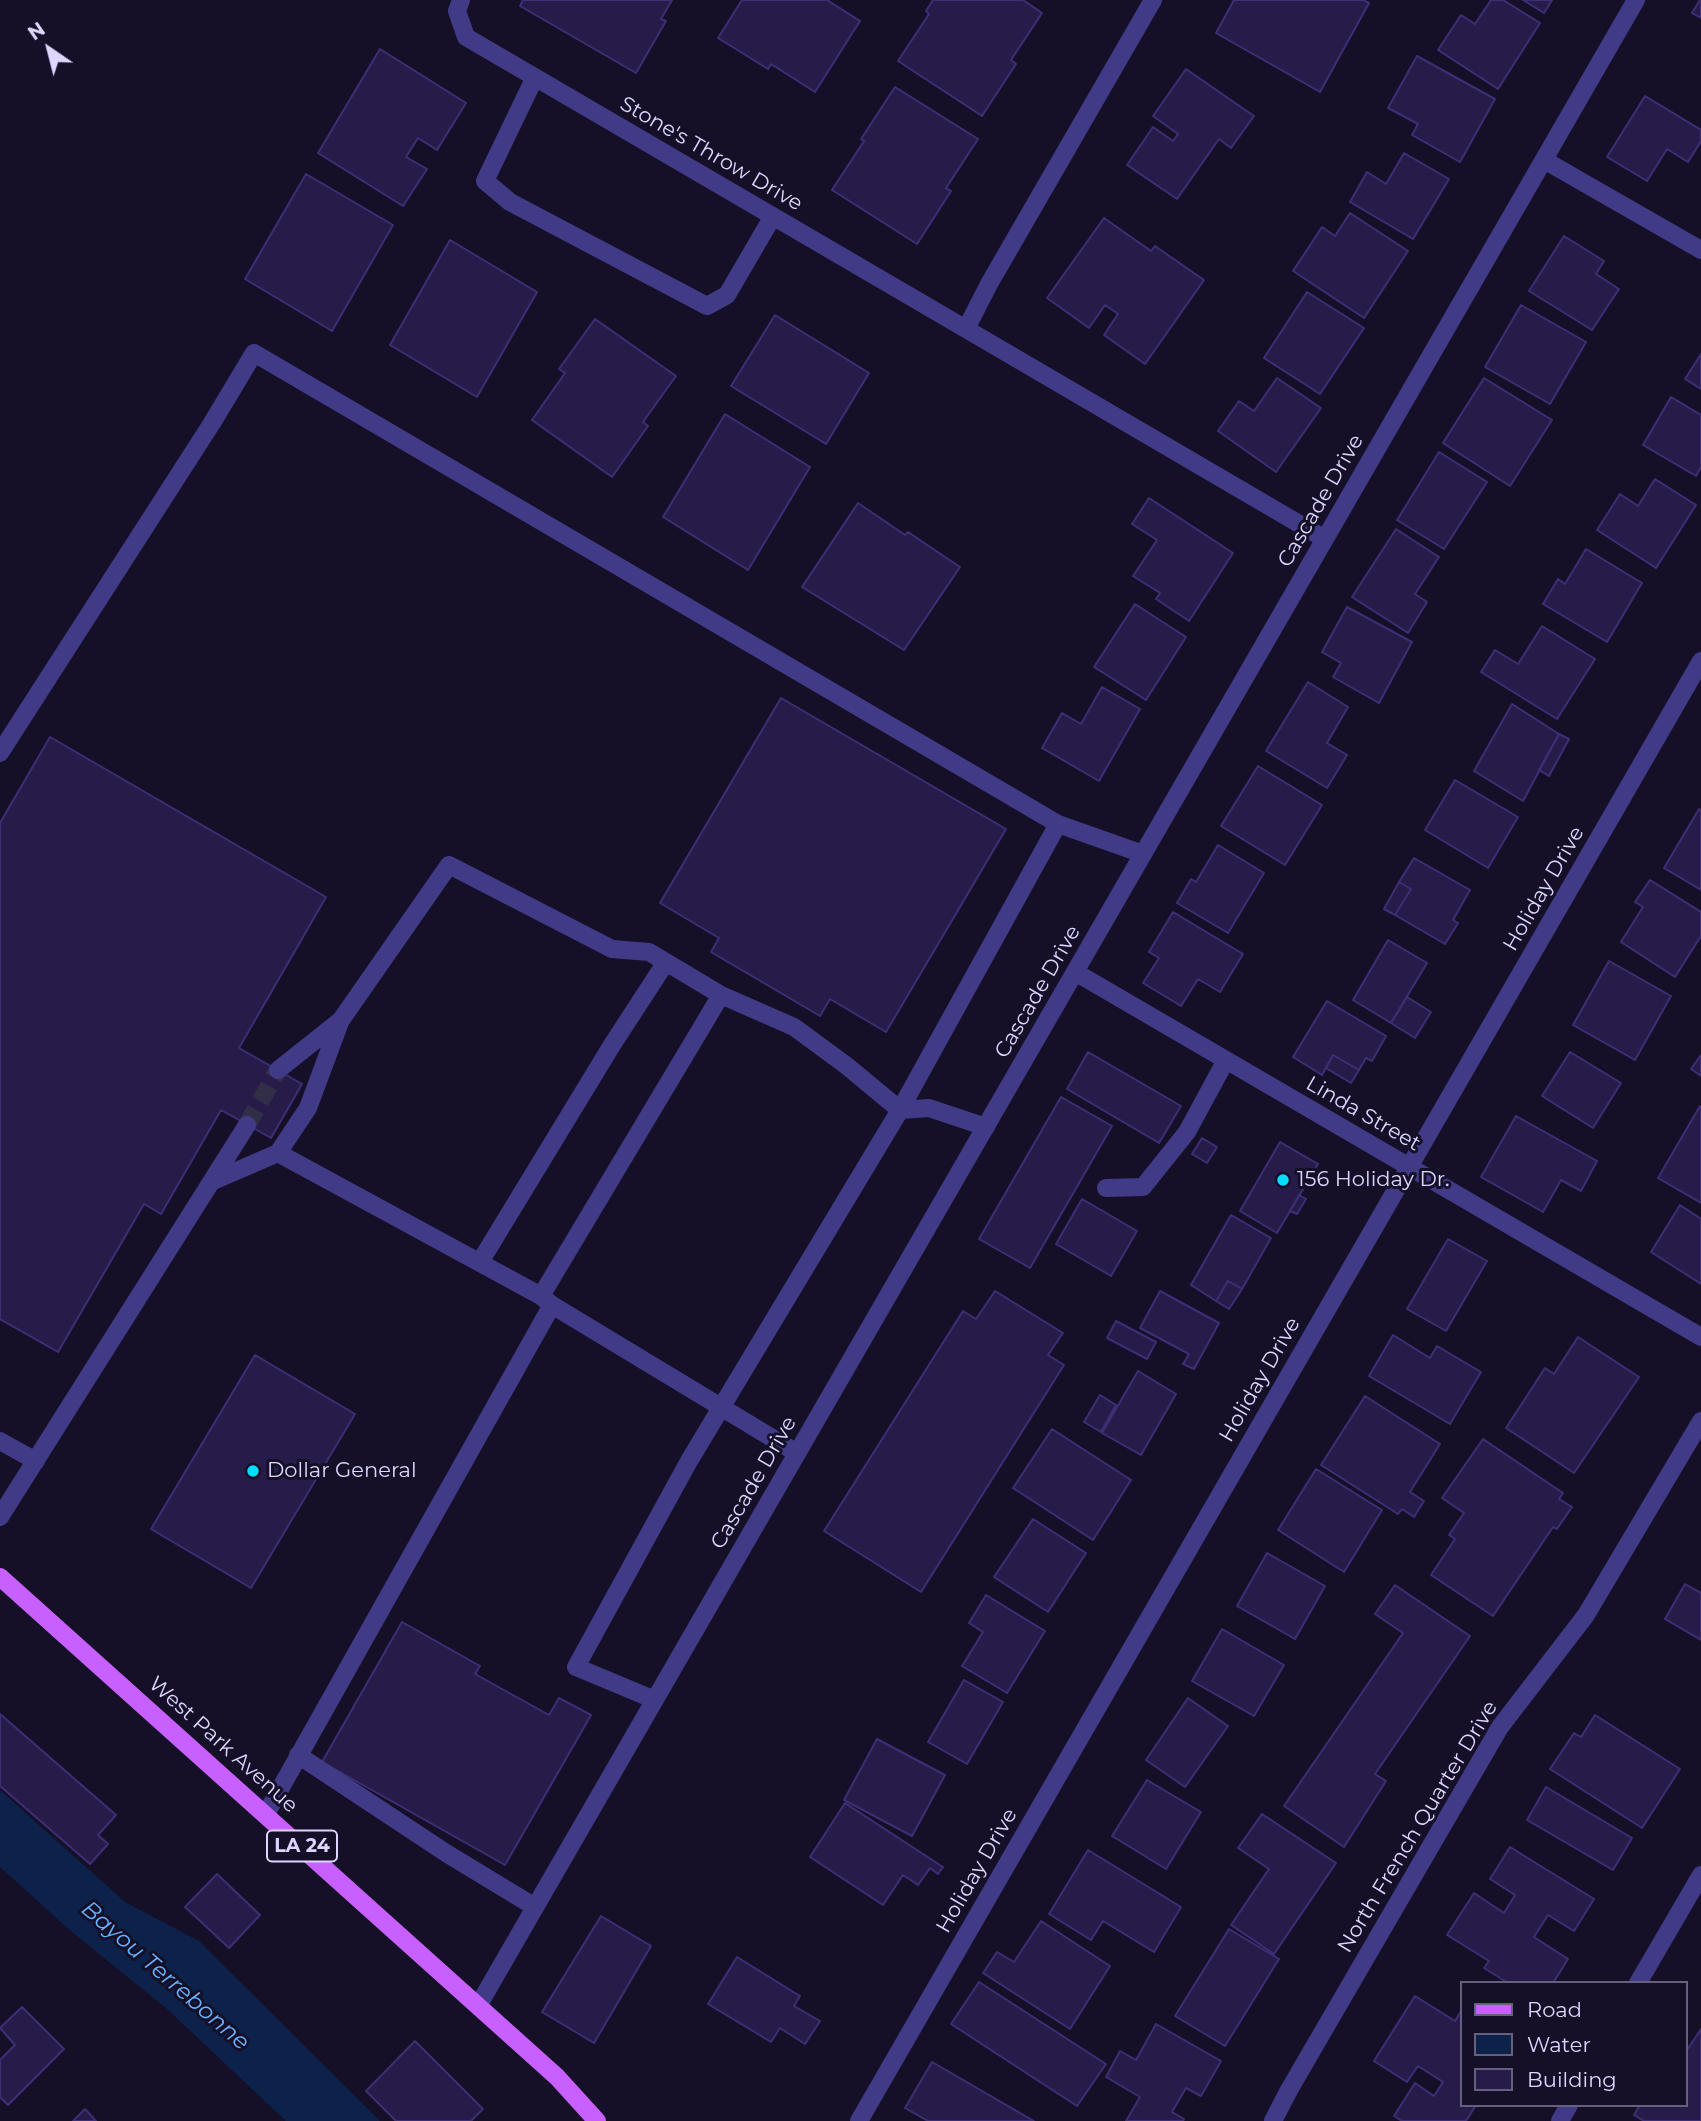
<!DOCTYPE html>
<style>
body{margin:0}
#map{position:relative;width:1701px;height:2121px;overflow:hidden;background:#151028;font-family:Montserrat,sans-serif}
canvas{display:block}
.legend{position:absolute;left:1460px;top:1981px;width:228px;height:126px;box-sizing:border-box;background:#151028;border:2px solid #65607e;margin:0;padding:9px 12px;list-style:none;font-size:21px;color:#ddd7ff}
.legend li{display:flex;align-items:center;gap:14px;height:35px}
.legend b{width:35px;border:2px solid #65607e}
.north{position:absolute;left:14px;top:14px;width:70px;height:70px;-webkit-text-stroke:5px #151028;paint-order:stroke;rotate:325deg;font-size:19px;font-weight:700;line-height:28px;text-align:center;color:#ddd7ff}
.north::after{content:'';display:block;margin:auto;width:24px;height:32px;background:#ddd7ff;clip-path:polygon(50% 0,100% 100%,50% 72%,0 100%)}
</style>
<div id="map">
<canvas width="1701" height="2121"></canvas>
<ul class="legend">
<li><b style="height:9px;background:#c85fff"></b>Road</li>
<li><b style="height:19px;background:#0d224b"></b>Water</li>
<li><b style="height:19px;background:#271c49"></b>Building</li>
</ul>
<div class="north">N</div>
</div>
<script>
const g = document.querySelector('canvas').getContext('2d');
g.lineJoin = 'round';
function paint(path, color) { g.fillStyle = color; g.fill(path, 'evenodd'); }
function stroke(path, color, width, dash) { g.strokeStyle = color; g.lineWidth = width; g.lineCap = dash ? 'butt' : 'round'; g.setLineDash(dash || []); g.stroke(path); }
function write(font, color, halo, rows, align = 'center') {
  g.font = font + ' Montserrat,sans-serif'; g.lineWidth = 6; g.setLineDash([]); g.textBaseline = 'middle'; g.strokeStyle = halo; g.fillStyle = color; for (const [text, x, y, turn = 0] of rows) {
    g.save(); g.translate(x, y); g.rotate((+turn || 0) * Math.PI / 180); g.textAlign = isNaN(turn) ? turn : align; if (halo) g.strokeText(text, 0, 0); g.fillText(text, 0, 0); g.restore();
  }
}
paint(new Path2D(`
 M0,1790L125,1902L199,1941L380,2121H286L166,2008L72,1932L0,1867Z`), '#0d224b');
const building = new Path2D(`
 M523,0H672L661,19L666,21L636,73L520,6Z
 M742,0H827L860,21L815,92L771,64L768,69L718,38Z
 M933,0H1023L1042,13L1011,60L1016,64L982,116L898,61L929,14L926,11Z
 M1234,0H1363L1369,3L1320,92L1216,33Z
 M1491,0H1503L1540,23L1498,89L1438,50L1461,15L1475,24Z
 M1523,0H1552L1544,13Z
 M1700,0H1701V18L1692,13Z
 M380,49L466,103L437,150L418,138L406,157L427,169L403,206L318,153Z
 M1417,56L1495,99L1460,162L1412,135L1418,124L1388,108Z
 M1186,69L1254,116L1231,148L1219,139L1177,199L1127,165L1153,127L1173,141L1178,134L1153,116Z
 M895,87L978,139L946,188L951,191L917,244L832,190L864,141L861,139Z
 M1645,96L1701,130V141L1688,162L1667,149L1647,181L1607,157Z
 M1404,153L1449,179L1413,239L1350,202L1367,172L1386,184Z
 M306,174L393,225L332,331L245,279Z
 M1350,213L1408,251L1364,318L1293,271L1322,227L1335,236Z
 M1104,218L1151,251L1155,246L1204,280L1145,364L1104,335L1118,314L1105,305L1089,328L1047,298Z
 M1564,236L1604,261L1596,274L1619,289L1592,330L1529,291Z
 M450,240L537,292L477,397L390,345Z
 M1307,292L1364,328L1320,394L1264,358Z
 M1521,305L1586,342L1550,404L1485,367Z
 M775,315L869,373L826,444L731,386Z
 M595,319L676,376L643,422L648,426L612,477L532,420L565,373L559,369Z
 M1701,354V389L1685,379Z
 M1277,378L1321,408L1276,472L1218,431L1239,401L1254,411Z
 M1484,378L1552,420L1510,486L1443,443Z
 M1671,397L1701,415V467L1696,476L1643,445Z
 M725,414L810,467L748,570L663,517Z
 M1439,452L1487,482L1444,549L1397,520Z
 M1655,479L1696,505L1656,568L1597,530L1620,494L1638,506Z
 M1149,498L1233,553L1189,621L1156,599L1160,593L1133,576L1157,540L1132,524Z
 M858,503L905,535L908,532L960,567L904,650L802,587Z
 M1396,529L1439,557L1415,594L1427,602L1408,633L1352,597Z
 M1586,549L1642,583L1607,642L1543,604L1558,579L1565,584Z
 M1135,604L1186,637L1146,700L1094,667Z
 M1347,607L1412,642L1379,703L1333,677L1341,663L1322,652Z
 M1542,626L1595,659L1557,719L1481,672L1495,650L1518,664Z
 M1308,682L1348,707L1327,743L1347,755L1327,788L1266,751Z
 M1102,687L1140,709L1099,781L1042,748L1062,713L1081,724Z
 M781,698L1006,829L886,1032L830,999L820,1016L711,952L719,938L660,903Z
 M1512,704L1559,734L1523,801L1474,771Z
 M1559,734L1569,739L1549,776L1539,770Z
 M50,737L326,897L239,1048L302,1084L271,1138L221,1110L161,1214L144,1204L58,1352L0,1319V823Z
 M1258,766L1322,805L1285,865L1221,826Z
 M1455,780L1518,817L1488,868L1425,830Z
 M1699,809L1701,811V890L1664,868Z
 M1218,845L1264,873L1228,933L1177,903L1191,879L1196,882Z
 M1414,858L1470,890L1453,920L1458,923L1445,944L1395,915L1411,889L1399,882Z
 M1650,880L1701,912V936L1675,977L1621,942L1643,907L1635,902Z
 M1399,882L1411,889L1395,915L1384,909Z
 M1173,912L1243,954L1220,992L1198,979L1181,1006L1143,983L1159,958L1149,952Z
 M1388,940L1427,963L1391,1023L1353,1000Z
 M1609,961L1671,996L1635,1060L1573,1025Z
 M1407,997L1431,1012L1415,1038L1391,1023Z
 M1327,1001L1386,1036L1372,1061L1366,1058L1359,1070L1333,1055L1322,1075L1293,1057Z
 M1088,1052L1181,1106L1159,1143L1067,1089Z
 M1570,1052L1621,1083L1593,1128L1542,1096Z
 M1333,1055L1359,1070L1351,1083L1326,1068Z
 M1701,1055V1076L1691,1069Z
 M1061,1097L1112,1126L1030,1268L979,1239Z
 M1700,1106L1701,1107V1203L1658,1178Z
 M1516,1116L1597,1161L1581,1191L1561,1180L1543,1212L1481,1177Z
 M1202,1138L1217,1147L1207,1163L1192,1154Z
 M1280,1142L1318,1164L1277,1233L1240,1211Z
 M1299,1195L1306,1199L1297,1214L1290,1211Z
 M1082,1199L1137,1231L1111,1276L1056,1244Z
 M1680,1205L1701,1219V1284L1651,1252Z
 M1231,1215L1271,1238L1242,1289L1228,1281L1216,1301L1191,1285Z
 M1448,1239L1487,1261L1446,1331L1407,1309Z
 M1228,1281L1242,1289L1229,1309L1216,1301Z
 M995,1291L1063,1333L1048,1355L1064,1365L921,1592L824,1531L963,1311L976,1319Z
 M1160,1291L1219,1323L1194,1369L1183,1364L1189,1354L1140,1328Z
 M1116,1321L1156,1342L1147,1359L1107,1338Z
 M1393,1335L1430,1358L1437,1346L1481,1372L1450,1424L1369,1376Z
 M1578,1337L1639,1377L1574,1473L1506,1428L1545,1368L1554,1374Z
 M255,1355L355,1414L251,1588L151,1529Z
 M1138,1371L1176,1394L1141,1455L1102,1433Z
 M1100,1395L1116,1405L1101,1432L1084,1422Z
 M1365,1396L1440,1444L1410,1492L1424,1501L1414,1517L1402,1509L1398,1514L1321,1465Z
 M1052,1429L1131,1480L1093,1540L1013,1488Z
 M1483,1439L1563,1493L1559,1499L1572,1507L1557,1529L1553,1527L1493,1616L1431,1575L1455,1539L1449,1535L1464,1513L1442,1498Z
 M1316,1469L1382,1510L1344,1572L1278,1530Z
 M1033,1519L1086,1553L1048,1612L994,1577Z
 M1267,1553L1325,1586L1295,1639L1237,1606Z
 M1685,1584L1701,1593V1640L1665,1619Z
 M1395,1585L1470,1636L1375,1774L1386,1781L1344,1847L1284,1806L1403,1633L1375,1614Z
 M986,1595L1045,1631L1007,1693L962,1666L983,1632L969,1623Z
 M402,1622L480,1666L475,1674L549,1715L559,1698L591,1715L505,1865L322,1762Z
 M1222,1629L1284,1665L1254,1716L1192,1681Z
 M964,1680L1003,1702L967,1764L928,1742Z
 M1188,1698L1228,1726L1185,1787L1146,1760Z
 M0,1714L116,1815L98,1835L108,1844L90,1864L0,1786Z
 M1595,1715L1680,1769L1642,1828L1550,1769L1574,1733L1581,1737Z
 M877,1739L945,1775L912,1836L844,1800Z
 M1147,1780L1201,1812L1166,1869L1112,1836Z
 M1546,1787L1632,1838L1613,1870L1527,1820Z
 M845,1803L943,1867L938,1874L930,1868L918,1885L903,1875L883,1905L810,1857Z
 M1262,1814L1336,1863L1274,1954L1231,1925L1269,1869L1238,1848Z
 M1510,1847L1594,1899L1574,1931L1548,1915L1534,1937L1568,1959L1553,1983H1508L1484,1968L1489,1961L1447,1935L1474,1893L1504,1913L1515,1895L1490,1879Z
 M1088,1850L1181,1907L1154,1952L1103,1921L1091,1940L1049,1914Z
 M217,1874L260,1915L229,1948L185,1907Z
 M601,1916L651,1946L594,2043L542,2012Z
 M1041,1921L1110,1966L1070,2029L983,1973L997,1952L1014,1962Z
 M1229,1929L1279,1959L1225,2046L1175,2016Z
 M737,1957L800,1996L794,2006L820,2021L805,2044L780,2028L771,2042L708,2004Z
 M979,1982L1106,2064L1077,2106L951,2024Z
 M1415,1996L1455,2021L1461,2011V2105H1476L1466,2121H1402L1394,2116L1415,2083L1434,2096L1443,2082L1418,2066L1407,2082L1374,2061Z
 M22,2007L64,2049L8,2105L0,2097V2060L15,2045L0,2028Z
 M1156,2024L1221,2061L1201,2096L1186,2088L1172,2112L1184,2119L1183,2121H1126L1140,2097L1106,2077L1120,2051L1136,2060Z
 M1701,2029V2121H1644L1634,2115L1640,2105H1685V2053Z
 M415,2041L483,2109L471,2121H396L366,2091Z
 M932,2062L1034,2121H928L905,2108Z
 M85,2109L96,2121H73Z`);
paint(building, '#271c49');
stroke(building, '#3e2e75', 2);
stroke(new Path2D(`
 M247,1125L278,1070`), '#332e48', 18, [18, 9]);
stroke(new Path2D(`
 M461,0L457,11L466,37L966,329L989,284L1153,0
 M535,77L485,181L510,202L707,306L727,295L773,216
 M1544,160L1701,250
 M966,329L1325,539
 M0,753L212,423L254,353L1058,824
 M1075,972L1701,1337
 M278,1070L341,1020L449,865L612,949L649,952L721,995L794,1027L847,1066L900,1110L689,1461L576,1667L655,1700
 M900,1110L1058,824L1143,854
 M900,1110L929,1108L986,1127
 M278,1153L541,1296L552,1305L797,1453
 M213,1181L278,1153L308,1108L340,1022
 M1106,1188L1143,1187L1187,1132L1226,1060
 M480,1262L612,1045L666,962
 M541,1296L721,995
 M0,1441L36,1461
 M0,1517L247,1125
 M298,1755L446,1853L535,1907
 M266,1814L552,1305
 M1638,1983L1701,1875
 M478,2006L1636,0
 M859,2121L1701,661
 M1273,2121L1289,2090L1500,1727L1586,1615L1701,1421
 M1560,2121L1569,2105`), '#413b87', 18);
stroke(new Path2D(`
 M0,1577L557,2077L597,2121`), '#c85fff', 18);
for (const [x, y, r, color] of [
 [1283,1180,7,"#04ddff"],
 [253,1471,7,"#04ddff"]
]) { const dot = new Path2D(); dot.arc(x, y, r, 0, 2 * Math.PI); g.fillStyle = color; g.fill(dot); stroke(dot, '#151028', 2.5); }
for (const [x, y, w] of [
 [302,1846,70]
]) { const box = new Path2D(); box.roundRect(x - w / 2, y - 15.5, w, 31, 5); g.fillStyle = '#151028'; g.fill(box); stroke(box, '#ddd7ff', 2); }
write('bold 19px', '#ddd7ff', null, [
 ["LA 24",302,1846]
]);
write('21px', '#ddd7ff', '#151028', [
 ["Stone's Throw Drive",711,154,30],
 ["Cascade Drive",1321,501,-60],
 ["Holiday Drive",1544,889,-60],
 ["Cascade Drive",1038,992,-60],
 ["Linda Street",1363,1114,30],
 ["Holiday Drive",1260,1380,-60],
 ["Cascade Drive",754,1483,-60],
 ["West Park Avenue",223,1745,42],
 ["North French Quarter Drive",1418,1827,-59],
 ["Holiday Drive",977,1871,-60]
]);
write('21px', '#ddd7ff', '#151028', [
 ["156 Holiday Dr.",1297,1180],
 ["Dollar General",267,1471]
], 'left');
write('italic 23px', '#66b3ff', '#151028', [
 ["Bayou Terrebonne",165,1976,41]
]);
</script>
